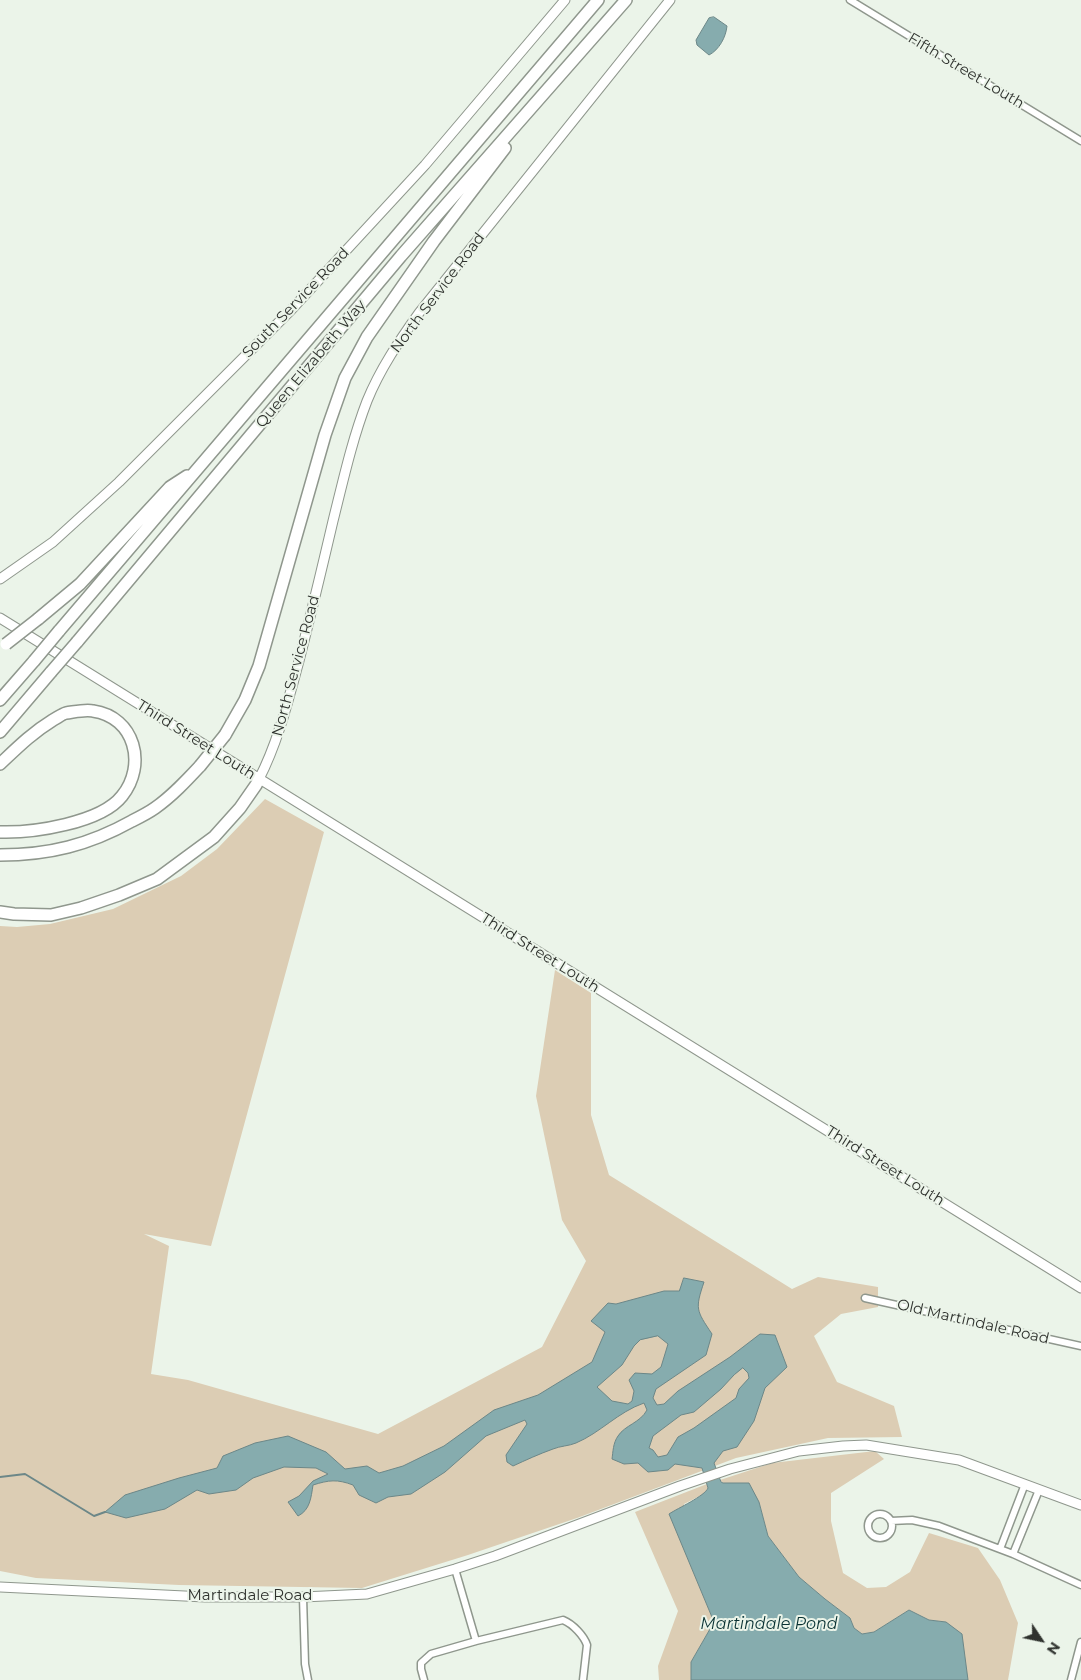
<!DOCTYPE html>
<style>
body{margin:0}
#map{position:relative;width:1081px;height:1680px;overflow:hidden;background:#ebf4e9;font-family:Montserrat,sans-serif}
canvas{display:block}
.north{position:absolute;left:1016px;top:1615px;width:50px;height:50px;-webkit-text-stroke:4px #ebf4e9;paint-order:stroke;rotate:124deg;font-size:14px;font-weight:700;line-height:20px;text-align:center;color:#2f322e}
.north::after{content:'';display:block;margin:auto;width:18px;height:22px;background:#2f322e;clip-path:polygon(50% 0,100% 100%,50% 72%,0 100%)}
</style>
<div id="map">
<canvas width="1081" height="1680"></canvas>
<div class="north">N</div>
</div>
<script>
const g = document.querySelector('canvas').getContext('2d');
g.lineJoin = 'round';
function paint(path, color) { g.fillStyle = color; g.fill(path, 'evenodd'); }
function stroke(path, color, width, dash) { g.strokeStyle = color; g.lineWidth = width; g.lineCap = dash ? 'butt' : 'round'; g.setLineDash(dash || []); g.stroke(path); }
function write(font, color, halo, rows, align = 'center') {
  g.font = font + ' Montserrat,sans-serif'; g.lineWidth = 4; g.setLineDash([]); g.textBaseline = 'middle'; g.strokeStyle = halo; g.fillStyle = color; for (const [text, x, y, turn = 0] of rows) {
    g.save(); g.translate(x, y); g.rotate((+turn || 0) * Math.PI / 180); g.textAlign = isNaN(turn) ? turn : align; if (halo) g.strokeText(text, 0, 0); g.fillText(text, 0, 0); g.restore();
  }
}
paint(new Path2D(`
 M265,799L324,832L211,1246L144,1234L169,1246L151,1374L188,1380L378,1434L542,1347L586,1261L562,1220L536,1096L555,970L591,993V1115L609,1175L792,1289L818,1277L878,1287V1307L841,1314L814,1336L837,1382L894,1406L902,1437L828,1438L736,1458L577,1518L468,1555L362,1588L179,1585L36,1578L0,1571V926L17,927L50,924L113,909L181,876L217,849Z
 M875,1451L884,1459L831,1493V1521L843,1573L867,1588L886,1587L910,1572L929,1533L978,1548L1000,1580L1018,1623L1008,1680H968L965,1663L946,1622L929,1620L909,1610L874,1632L862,1634L854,1628L850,1618L825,1599L799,1577L768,1536L759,1502L723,1483L720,1480L772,1463Z
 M707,1484L708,1488L706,1493L684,1504L685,1550L714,1622L691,1662V1680H659L658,1666L678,1611L635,1512Z`), '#dccdb4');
const water = new Path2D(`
 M714,17L727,26C726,37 719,50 709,55L697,45L696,40L709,18Z
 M684,1278L704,1282C695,1309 696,1310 712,1334L706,1355L656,1389L653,1398L657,1405L664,1404L678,1391L730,1357L760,1334L775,1335L787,1367L765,1388L754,1421L737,1447L723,1451L714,1463L721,1482L723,1483H749L759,1502L768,1536L799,1577L825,1599L850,1618L854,1628L862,1634L874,1632L909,1610L929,1620L946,1622L962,1634L968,1680H691V1662L714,1622L669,1514C678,1508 705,1496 708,1488L702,1468L675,1464L668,1470L648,1472L638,1463L624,1464L612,1459C613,1452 613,1443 618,1436C625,1425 640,1423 647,1410L644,1403C618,1412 600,1433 576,1443C569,1446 560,1446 553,1449C539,1454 526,1460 513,1466L507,1462L506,1455L527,1424L525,1420L486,1436L445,1472L411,1494L388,1497L376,1503L359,1495L353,1485C337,1479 329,1480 313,1485C311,1498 310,1510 298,1516L288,1502L299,1496L313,1481L328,1474L316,1468L284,1467L253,1478L236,1490L209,1494L197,1490L165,1509L126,1518L105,1512L125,1495L179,1478L217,1468L223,1456L255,1443L288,1436L326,1452L345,1469L367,1466L379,1473L403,1466L444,1446L494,1410L538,1395L592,1362L605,1332L591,1321L608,1303L616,1304L664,1291H679ZM658,1336L668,1344L661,1367L652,1374L635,1373L629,1380L634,1391L632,1401L628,1404L612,1401L597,1387L622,1365L634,1346L640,1340ZM743,1368L748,1373L749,1378L739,1389L736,1398L694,1428L678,1437L667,1455L658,1457L653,1450L649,1448L653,1436L681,1415L694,1412L721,1389L734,1375Z`);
paint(water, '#86acae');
stroke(water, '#6c8788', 1);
stroke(new Path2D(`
 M0,1477L25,1474L94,1516L105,1512`), '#6c8788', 2);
const street = new Path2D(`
 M850,0L1081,141
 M865,1298L1081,1346
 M868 1526a12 12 0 1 1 24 0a12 12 0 1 1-24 0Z
 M891,1521L912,1520L939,1526L1013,1554L1081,1585
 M1000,1549L1025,1484
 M1013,1554L1039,1490
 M455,1569L476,1641
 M303,1597L305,1664L308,1680
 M424,1680L421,1669V1663L431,1654L476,1641L563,1620C573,1624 584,1636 587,1645L583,1680
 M1071,1680L1081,1642`);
const secondary = new Path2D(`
 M0,579L53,542L119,482L292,309L425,165L565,0
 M0,618L1081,1288
 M259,779C278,742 288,701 299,661C311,614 322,568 333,521C343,481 352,440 367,401C380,369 399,341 419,313L670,0
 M0,1587L205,1597H303L367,1594L455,1569L495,1556L680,1486L730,1469L799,1451L843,1446L866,1445L959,1460L1081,1505`);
const highway = new Path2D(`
 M38,619L80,584L170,487L187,476
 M59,631L598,0
 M77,642L401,256L626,0
 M0,700L34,661
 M0,732L51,672
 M225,735L245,700L259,666L325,435L345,378L367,337L434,241L505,148
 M0,764C18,747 32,733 53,720C57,718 62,714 66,713C74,712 86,709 93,711C135,717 147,765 122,796C101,823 33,833 0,832
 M0,855C49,855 89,845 132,821C140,817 148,813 155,808C172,796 186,781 200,766
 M0,912L14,914L51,915L81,908L119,895L157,879L214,837L240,808L256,785L259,779`);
stroke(street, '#8f978d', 9);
stroke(secondary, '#8f978d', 11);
stroke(highway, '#8f978d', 14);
stroke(street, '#fff', 6);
stroke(secondary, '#fff', 9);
stroke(highway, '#fff', 11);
const highwayBridge = new Path2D(`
 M6,644L38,619
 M34,661L59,631
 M51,672L77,642
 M200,766L225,735`);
stroke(highwayBridge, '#8f978d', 14, []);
stroke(highwayBridge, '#fff', 11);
write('15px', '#2f322e', '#ebf4e9', [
 ["Fifth Street Louth",966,71,31],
 ["North Service Road",438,293,-53],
 ["South Service Road",296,303,-46],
 ["Queen Elizabeth Way",311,364,-50],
 ["North Service Road",296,666,-75],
 ["Third Street Louth",196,740,32],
 ["Third Street Louth",540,953,32],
 ["Third Street Louth",885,1166,32],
 ["Old Martindale Road",973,1322,13],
 ["Martindale Road",250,1596]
]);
write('italic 16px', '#083132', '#ebf4e9', [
 ["Martindale Pond",769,1624]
]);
</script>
